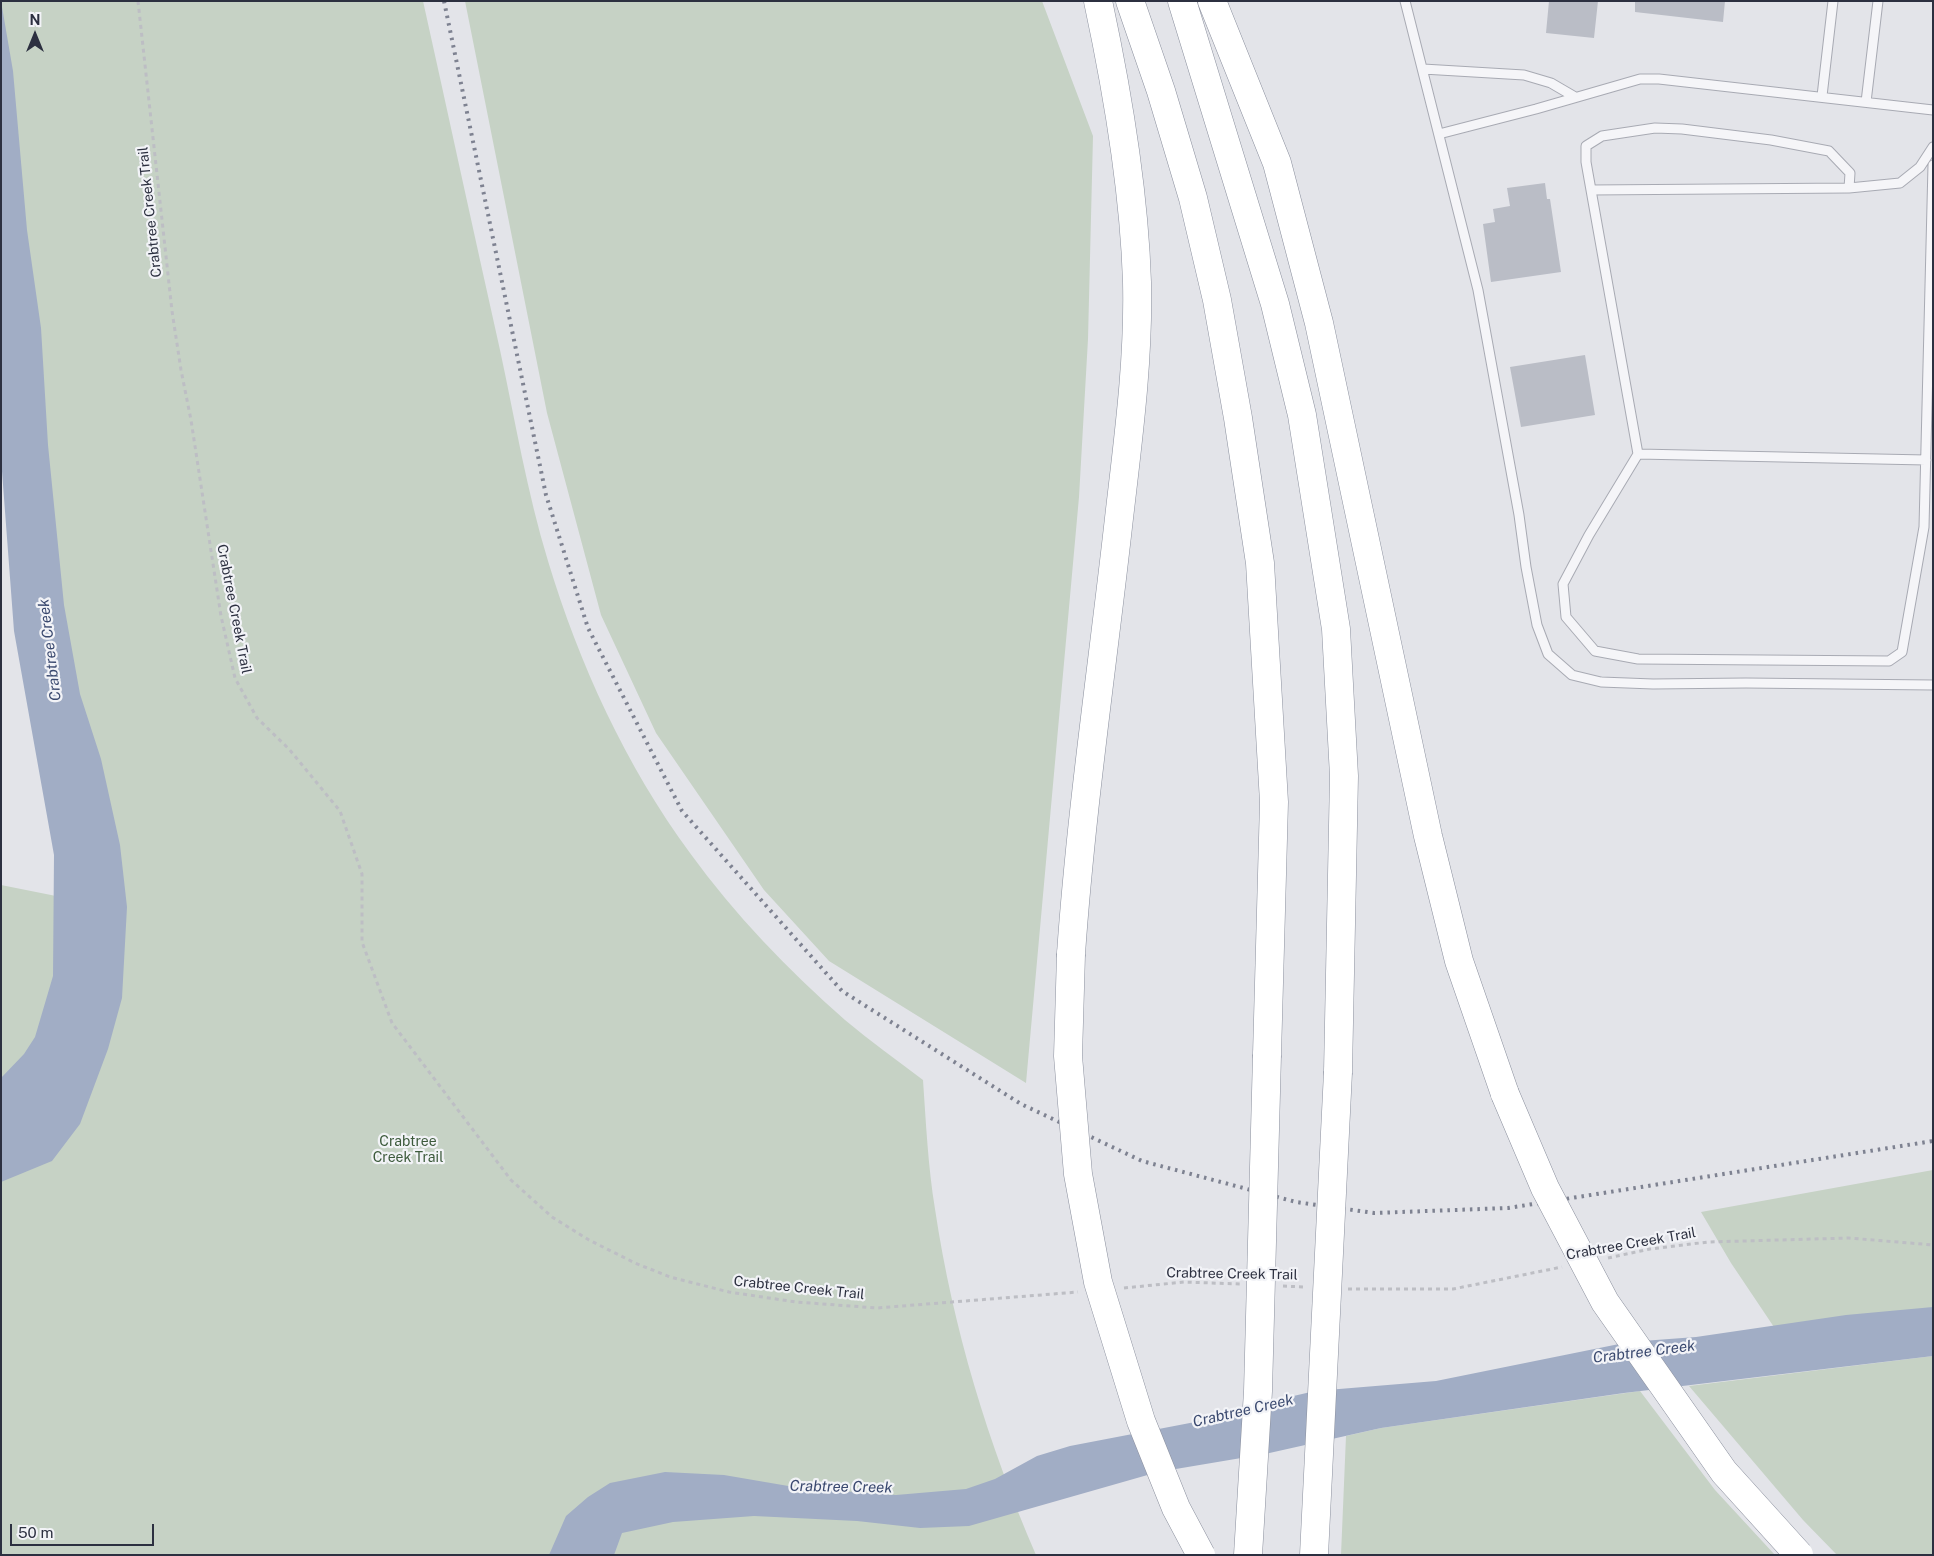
<!DOCTYPE html>
<style>
body{margin:0}
#map{position:relative;width:1934px;height:1556px;overflow:hidden;background:#e3e4e9;font-family:"Public Sans",sans-serif}
canvas{display:block}
.frame{position:absolute;inset:0;border:2px solid #2c3040;pointer-events:none}
.north{position:absolute;left:10px;top:10px;width:50px;height:50px;-webkit-text-stroke:4px #f2f3f7;paint-order:stroke;rotate:0deg;font-size:14px;font-weight:700;line-height:20px;text-align:center;color:#2c3040}
.north::after{content:'';display:block;margin:auto;width:18px;height:22px;background:#2c3040;clip-path:polygon(50% 0,100% 100%,50% 72%,0 100%)}
.scale{position:absolute;left:10px;top:1524px;width:144px;height:22px;box-sizing:border-box;border:2px solid #2c3040;border-top:0;padding-left:6px;font-size:15px;line-height:18px;white-space:nowrap;color:#2c3040;-webkit-text-stroke:4px #f2f3f7;paint-order:stroke}
</style>
<div id="map">
<canvas width="1934" height="1556"></canvas>
<div class="frame"></div>
<div class="north">N</div>
<div class="scale">50 m</div>
</div>
<script>
const g = document.querySelector('canvas').getContext('2d');
g.lineJoin = 'round';
function paint(path, color) { g.fillStyle = color; g.fill(path, 'evenodd'); }
function stroke(path, color, width, dash) { g.strokeStyle = color; g.lineWidth = width; g.lineCap = dash ? 'butt' : 'round'; g.setLineDash(dash || []); g.stroke(path); }
function write(font, color, halo, rows, align = 'center') {
  g.font = font + ' "Public Sans",sans-serif'; g.lineWidth = 4.5; g.setLineDash([]); g.textBaseline = 'middle'; g.strokeStyle = halo; g.fillStyle = color; for (const [text, x, y, turn = 0] of rows) {
    g.save(); g.translate(x, y); g.rotate((+turn || 0) * Math.PI / 180); g.textAlign = isNaN(turn) ? turn : align; if (halo) g.strokeText(text, 0, 0); g.fillText(text, 0, 0); g.restore();
  }
}
paint(new Path2D(`
 M1,1H423C449,118 474,234 500,350C515,420 527,492 548,561C579,664 626,766 690,853C735,915 788,970 845,1020C870,1041 897,1060 923,1080C926,1123 928,1166 935,1209C953,1329 988,1443 1036,1555H1V885L86,902Z
 M465,1H1042L1093,136L1088,339L1079,497L1026,1083L829,961L764,890L656,733L601,615L547,413Z
 M1933,1170V1334L1782,1339L1731,1263L1701,1212Z
 M1933,1356V1555H1837L1803,1520L1689,1386Z
 M1640,1391L1715,1490L1775,1555H1341L1346,1436L1381,1428Z`), '#c6d2c5');
paint(new Path2D(`
 M1,1L13,71L27,230L41,328L48,445L64,605L80,694L101,759L120,845L127,907L122,998L108,1049L80,1124L52,1161L1,1182V1078L24,1054L35,1037L53,976L54,855L14,631L1,458Z
 M1933,1307V1356L1624,1393L1381,1428L1265,1454L1158,1472L969,1526L920,1528L857,1521L754,1516L673,1522L622,1533L614,1555H549L566,1516L588,1497L610,1483L665,1472L724,1475L800,1488L896,1495L966,1489L995,1479L1037,1456L1070,1446L1216,1418L1259,1404L1315,1391L1436,1381L1629,1342L1696,1337L1846,1315Z`), '#a1adc5');
paint(new Path2D(`
 M1549,1H1598L1594,38L1546,33Z
 M1635,1H1725L1723,22L1635,12Z
 M1545,183L1547,199H1550L1561,272L1491,282L1483,224L1495,222L1493,209L1510,206L1507,188Z
 M1585,355L1595,415L1521,427L1510,367Z`), '#babdc6');
const lane = new Path2D(`
 M1405,1L1478,290L1519,515L1526,567L1537,625L1548,654L1572,675L1601,682L1653,684L1746,683L1933,685
 M1423,69L1524,75L1551,83L1575,97
 M1822,96L1833,1
 M1866,102L1878,1
 M1439,134L1536,109L1640,79H1659L1933,110
 M1933,147L1920,167L1900,183L1849,188L1850,173L1829,151L1771,140L1682,129L1655,128L1602,136L1586,146V162L1638,454L1589,535L1563,584L1566,617L1595,651L1638,659L1889,661L1902,652L1924,527L1933,165
 M1591,190L1849,188
 M1638,454L1926,460`);
const highway = new Path2D(`
 M1130,1L1161,91L1193,198L1217,300L1238,418L1260,563L1274,802L1267,1055
 M1182,1L1275,304L1302,415L1336,629L1344,776L1338,1072
 M1212,1L1277,163L1319,323L1428,836L1459,961L1505,1094
 M1071,954C1081,811 1102,669 1118,527C1127,447 1139,364 1137,282C1134,188 1118,94 1098,1`);
stroke(lane, '#a8aab3', 11);
stroke(highway, '#8b909e', 29);
stroke(new Path2D(`
 M138,1L172,311L181,370L191,420L221,616L235,678L257,718L289,749L340,811L362,874V942L392,1023L511,1180L552,1217L589,1240L635,1263L670,1277L729,1292L796,1302L877,1308L1078,1292
 M1608,1258L1650,1249L1708,1242L1849,1238L1933,1245
 M1283,1286L1304,1287
 M1124,1288L1184,1282L1240,1284
 M1348,1289H1453L1562,1267`), '#bdbec4', 3, [4, 4]);
stroke(lane, '#f5f5f8', 9);
stroke(highway, '#fff', 28);
stroke(new Path2D(`
 M444,1L546,495L588,628L682,811L842,991L1021,1104L1142,1161L1296,1202L1374,1213L1508,1208L1933,1141`), '#7e8291', 4, [2.5, 5]);
const highwayBridge = new Path2D(`
 M1071,954L1068,1056L1078,1174L1098,1282L1141,1421L1176,1508L1201,1555
 M1505,1094L1545,1188L1605,1302L1724,1472L1799,1555
 M1248,1555L1258,1391L1267,1055
 M1314,1555L1338,1072`);
stroke(highwayBridge, '#8b909e', 29, []);
stroke(highwayBridge, '#fff', 28);
write('14px', '#2c3040', '#f2f3f7', [
 ["Crabtree Creek Trail",150,212,-96],
 ["Crabtree Creek Trail",234,609,79],
 ["Crabtree Creek Trail",1631,1244,-10],
 ["Crabtree Creek Trail",1232,1274,1],
 ["Crabtree Creek Trail",799,1288,6]
]);
write('14px', '#3c5a3b', '#f2f3f7', [
 ["Crabtree",408,1142],
 ["Creek Trail",408,1158]
]);
write('italic 15px', '#3a496f', '#f2f3f7', [
 ["Crabtree Creek",50,650,-97],
 ["Crabtree Creek",1644,1352,-7],
 ["Crabtree Creek",1243,1411,-13],
 ["Crabtree Creek",841,1487,1]
]);
</script>
